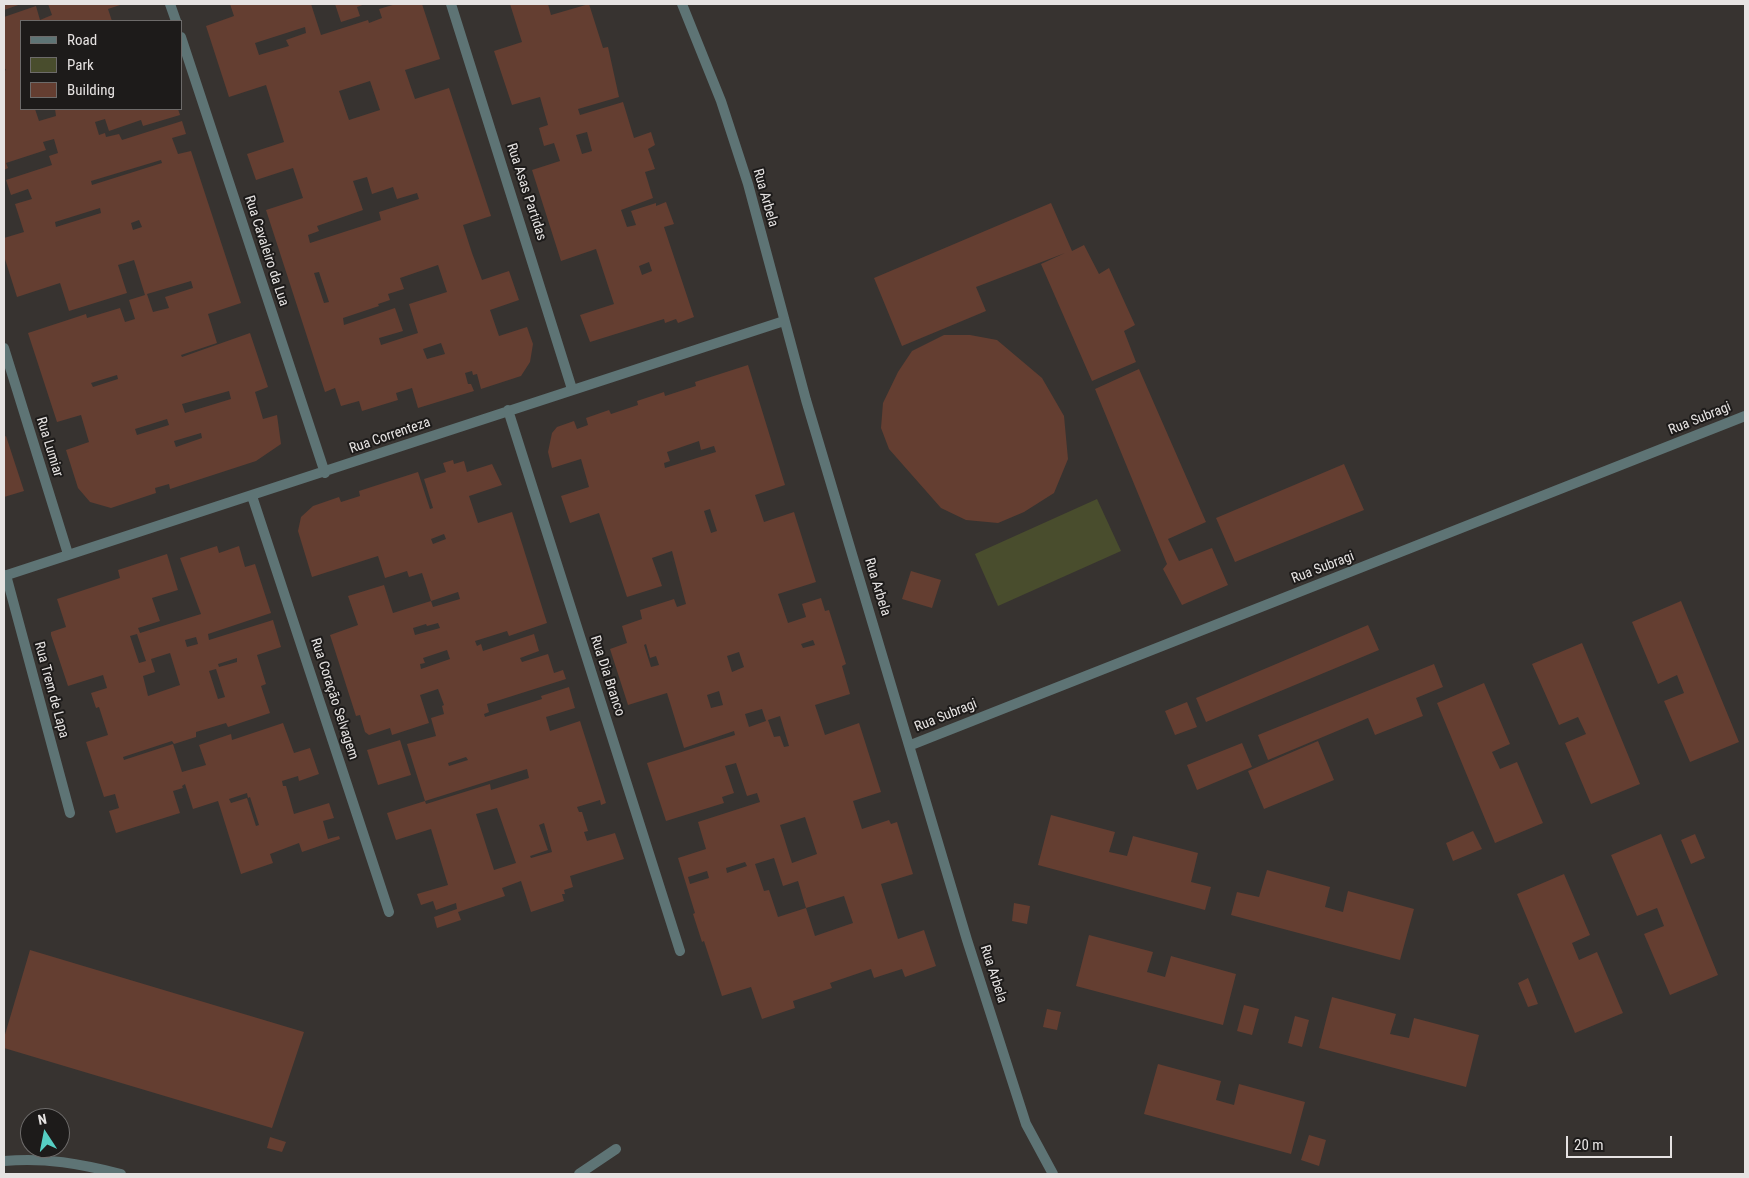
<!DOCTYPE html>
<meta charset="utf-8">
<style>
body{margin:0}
#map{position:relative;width:1749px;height:1178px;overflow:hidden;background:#373330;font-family:"Roboto Condensed",sans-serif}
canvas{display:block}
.frame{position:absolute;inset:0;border:5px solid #e6e3e2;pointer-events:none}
.legend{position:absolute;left:20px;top:20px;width:162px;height:90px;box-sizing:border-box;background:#1d1b1a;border:1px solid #6d6b6a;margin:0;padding:6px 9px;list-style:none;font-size:15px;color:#e6e3e2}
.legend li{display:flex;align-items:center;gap:10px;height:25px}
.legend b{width:25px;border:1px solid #6d6b6a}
.north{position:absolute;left:20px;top:1108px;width:50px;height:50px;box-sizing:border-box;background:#1d1b1a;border:1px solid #6d6b6a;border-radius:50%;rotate:349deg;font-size:14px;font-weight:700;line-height:20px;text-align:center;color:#e6e3e2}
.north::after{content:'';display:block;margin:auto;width:18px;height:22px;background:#56cec3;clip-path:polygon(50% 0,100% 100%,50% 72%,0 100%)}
.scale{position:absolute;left:1566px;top:1136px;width:106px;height:22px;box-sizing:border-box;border:2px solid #e6e3e2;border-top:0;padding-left:6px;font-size:15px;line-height:18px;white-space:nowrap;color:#e6e3e2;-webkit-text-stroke:4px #1d1b1a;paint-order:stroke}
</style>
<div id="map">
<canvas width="1749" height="1178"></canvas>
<div class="frame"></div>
<ul class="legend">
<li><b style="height:6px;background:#5e7475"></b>Road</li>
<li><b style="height:14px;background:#494d2d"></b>Park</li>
<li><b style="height:14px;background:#643e31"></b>Building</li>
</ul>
<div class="north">N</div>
<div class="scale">20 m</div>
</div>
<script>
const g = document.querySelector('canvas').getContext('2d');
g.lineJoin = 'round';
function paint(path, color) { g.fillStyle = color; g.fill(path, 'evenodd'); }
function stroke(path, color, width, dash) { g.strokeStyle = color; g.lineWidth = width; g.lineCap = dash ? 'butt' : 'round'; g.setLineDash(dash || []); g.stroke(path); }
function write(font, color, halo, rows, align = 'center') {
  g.font = font + ' "Roboto Condensed",sans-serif'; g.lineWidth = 4; g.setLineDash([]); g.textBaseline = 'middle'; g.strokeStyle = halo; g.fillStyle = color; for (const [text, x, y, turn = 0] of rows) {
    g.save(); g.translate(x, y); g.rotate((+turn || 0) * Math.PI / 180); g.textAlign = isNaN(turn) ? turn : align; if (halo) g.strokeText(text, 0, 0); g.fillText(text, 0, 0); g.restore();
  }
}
paint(new Path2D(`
 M1097,499L1121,551L998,606L975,554Z`), '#494d2d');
paint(new Path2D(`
 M4,4H21L4,10Z
 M48,4H123L108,9L112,21H21V109H35L39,121L56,116L55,109H178L180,115L143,126L141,120L109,131L105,119L95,122L99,135L105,133L106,137L119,134L122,140L182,121L186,134L172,138L178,154L191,151L241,303L208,314L217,343L181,355L182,357L250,333L268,387L255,392L263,419L277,415L281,444L256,461L170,489L169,484L155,488L156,493L111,508L90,502L78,488L66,450L89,442L81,415L57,422L28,333L86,314L87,318L120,308L125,322L135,319L129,300L145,295L134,260L118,265L127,293L69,311L60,283L17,297L4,256V238L24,232L15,204L32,199L28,189L11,195L6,180L52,165L49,156L58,153L54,139L43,142L46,150L6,163L8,168L4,170V71L6,70L4,67V17L36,6L40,20L52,15ZM161,160L162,163L92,185L91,181ZM100,208L101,213L56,227L55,222ZM139,220L142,227L133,230L131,223ZM191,281L193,288L165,297L169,308L153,312L147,294ZM117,375L118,379L93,387L91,383ZM229,391L231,399L185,413L182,404ZM167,419L169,425L137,435L135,429ZM201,433L202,438L176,447L174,441Z
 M230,4H311L321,35L368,20L369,23L382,18L379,9L396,4H422L440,59L405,70L415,99L449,88L491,216L463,225L472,253L482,280L509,271L519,300L490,310L499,336L527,327L533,344L530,362L521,376L481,389L477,374L473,375L472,371L465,373L468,384H471L474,391L418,408L412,388L396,393L398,400L362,411L359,401L341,406L335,388L325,392L266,210L303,198L293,168L256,180L247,154L284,142L266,85L229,97L206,26L234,16ZM305,27L306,33L286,40L289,46L259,55L255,43ZM370,81L380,110L349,120L339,91ZM367,177L372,194L393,187L397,199L417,193L419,199L379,212L381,220L310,243L308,235L319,231L317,226L363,210L353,181ZM438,265L447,292L409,304L418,333L381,345L379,338L403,331L395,308L344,325L343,318L379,306L378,304L390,300L388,294L404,289L400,278ZM319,272L329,302L324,303L314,273ZM441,343L445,354L427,359L423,349Z
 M335,4H365L357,7L360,16L341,22Z
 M510,4H548L551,15L589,4L603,48L608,47L619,97L578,109L580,115L623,102L634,138L651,132L655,145L648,149L655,169L645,172L653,198L621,210L627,227L636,225L631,211L656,203V206L666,202L674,224L664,227L694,317L678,323L676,319L665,323L664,319L590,342L580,315L614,304L596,249L561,261L532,170L560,161L554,143L544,146L539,128L548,125L540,97L512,105L494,51L522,42ZM587,132L592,151L582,154L576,135ZM649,262L652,271L642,275L639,266Z
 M1051,203L1072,251L1084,245L1099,274L1109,268L1135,325L1124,331L1136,362L1092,381L1041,264L1065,253L976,287L986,311L902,346L874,278Z
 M944,335H970L997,340L1042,378L1064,416L1068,459L1054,493L1024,512L998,523L966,520L941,508L889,449L881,428L883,403L898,372L912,351Z
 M748,365L785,485L755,495L764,522L794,512L816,582L778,594L788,623L806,617L802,604L821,598L825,611L829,610L846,664L842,666L850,694L815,705L825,735L859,723L881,792L853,801L862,829L889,820L891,824L897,822L913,874L881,884L898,939L924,930L936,966L905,977L902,969L874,978L871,969L830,983L832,988L793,1001L795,1008L762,1019L751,987L722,996L704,941L702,942L693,914L695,913L678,858L706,849L698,822L760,802L757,793L747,796L736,763L725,766L734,793L722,797L724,803L666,821L647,763L735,735L734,731L684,748L667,693L628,705L610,649L627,643L622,626L642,619L640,610L674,599L677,607L686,604L672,551L652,558L662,586L627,597L599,513L570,523L561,496L589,487L581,459L552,468L548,452L552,433L557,427L574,421L577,429L588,425L586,418L609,410L611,414L638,405L637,401L664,392L665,396L696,386L695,382ZM699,441L701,450L714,446L716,452L665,468L664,463L670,461L667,452ZM710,509L717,531L711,533L704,511ZM813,640L815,645L803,648L801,644ZM646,644L650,658L656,656L659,665L651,667L644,645ZM739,652L744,667L732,672L727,656ZM719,691L723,705L711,708L707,695ZM762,709L766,721L749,727L745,714ZM780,716L789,746L784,747L780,736L774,737L768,720ZM805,817L817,854L792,863L780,825ZM774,858L783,886L798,881L806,908L778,917L769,890L764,891L755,864ZM745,862L747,866L727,873L726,868ZM707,871L709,878L690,884L688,877ZM844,896L853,923L815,936L806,908Z
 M1139,369L1206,522L1168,539L1179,561L1212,548L1228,585L1182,605L1163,569L1167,564L1095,389Z
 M6,436L24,491L4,497V437Z
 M453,460L454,464L464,461L467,472L492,464L502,485L469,496L478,523L512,512L547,623L509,636L507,631L475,641L477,646L481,644L483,651L534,634L539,651L520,658L522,662L548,654L554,673L563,670L566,679L487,704L489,712L484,714L485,717L542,699L541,696L569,687L575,708L546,717L550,731L580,721L606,803L601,805L600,800L577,807L579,812H582L588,831L584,832L587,841L615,833L624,859L570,876L573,887L564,890L565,894H562L564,901L531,912L521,881L502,888L505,896L458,912L461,920L437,928L434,917L457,909L456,903L436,910L433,901L421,905L417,894L448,885L431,829L396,840L387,813L425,801L407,744L436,736L431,718L444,714L442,706L444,705L438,689L420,695L429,723L392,735L390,728L369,735L365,732L360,715L356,716L330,635L358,625L348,596L384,585L393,613L431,601L425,582L422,573L409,577L407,571L385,578L378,556L312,577L298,531L301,517L313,506L339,497L341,502L360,496L359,491L418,472L430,509L433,508L424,479L446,472L443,463ZM444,534L446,539L433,544L431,539ZM458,592L460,599L433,607L431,601ZM438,623L440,628L415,635L413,628L426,624L427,626ZM447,650L450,659L421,669L420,664L425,663L423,658ZM466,757L468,760L449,766L448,763ZM527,769L529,778L491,790L490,784L426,804L425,801ZM497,808L516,863L494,870L476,814ZM544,823L552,852L531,858L530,856L548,850L539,825Z
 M1344,464L1364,510L1235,562L1216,518Z
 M217,546L219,553L239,546L245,567L255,564L271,613L208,634L209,640L273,620L281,647L257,655L266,684L261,686L270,713L228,727L226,723L196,732V737L174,744L172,741L123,757L124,760L173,744L182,772L206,765L199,745L231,734L232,740L283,723L294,753L310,748L319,774L299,781L298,776L282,781L283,786H286L294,814L329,803L334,818L323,821L328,839L339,836L340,839L302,852L299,843L270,854L273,863L241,874L218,801L193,809L185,784L182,786L183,788L173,791L180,813L116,833L109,811L119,808L115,794L104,797L86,742L108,735L99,707L96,708L91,693L107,688L103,675L68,686L51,635V632L66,627L57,599L120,578L118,570L167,554L178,590L152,598L160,621L138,628L140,633L201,614L180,558ZM137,634L146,661L139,663L130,636ZM196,637L198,644L187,647L185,640ZM170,653L180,685L148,696L143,676L155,672L151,659ZM237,658V662L219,667L218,664ZM216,669L225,697L218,699L209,671ZM247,793L248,798L250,797L259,825L256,826L247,798L231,803L229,799Z
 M911,571L941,580L932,608L902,599Z
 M1681,601L1739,742L1690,762L1664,701L1684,693L1677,675L1658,684L1632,622Z
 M1368,625L1379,650L1206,722L1196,698Z
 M1582,643L1640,784L1591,804L1565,743L1586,734L1578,717L1559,725L1532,664Z
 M1434,664L1443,687L1416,698L1423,716L1375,735L1368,718L1268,760L1258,735Z
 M1484,683L1510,744L1492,752L1500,769L1517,762L1543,823L1495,843L1437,703Z
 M1187,702L1197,727L1175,735L1165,711Z
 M400,740L411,775L378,785L367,750Z
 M1318,741L1334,780L1264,809L1248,771Z
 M1242,743L1252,767L1197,790L1187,765Z
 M1051,815L1115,832L1109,852L1127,856L1133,836L1198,853L1191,882L1211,887L1205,910L1038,865Z
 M1473,831L1482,849L1453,861L1446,843Z
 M1661,834L1718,975L1670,995L1644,934L1664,926L1657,908L1637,916L1611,855Z
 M1695,834L1705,858L1691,864L1681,840Z
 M1267,870L1330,887L1325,907L1343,912L1348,891L1414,909L1400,960L1231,915L1237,892L1259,897Z
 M1564,874L1590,935L1572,943L1579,960L1597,952L1623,1013L1575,1033L1517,894Z
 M1014,903L1030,906L1027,924L1012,921Z
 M1089,935L1153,952L1147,972L1165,977L1171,956L1236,974L1223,1025L1076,986Z
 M30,950L304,1032L272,1128L4,1048V1038Z
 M1528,978L1538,1004L1528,1007L1518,983Z
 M1332,997L1396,1014L1390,1034L1409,1038L1414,1018L1479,1035L1466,1087L1319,1048Z
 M1244,1005L1259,1009L1252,1035L1237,1031Z
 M1047,1009L1061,1012L1057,1030L1043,1027Z
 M1295,1016L1309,1020L1302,1047L1288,1043Z
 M1158,1064L1221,1081L1216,1100L1234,1105L1239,1084L1305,1102L1291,1154L1144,1114Z
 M1309,1135L1326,1140L1319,1166L1301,1160Z
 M270,1137L286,1142L282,1152L267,1148Z`), '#643e31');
stroke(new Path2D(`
 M4,1161C45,1157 81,1164 121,1174
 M579,1174L616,1149`), '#5e7475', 10);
stroke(new Path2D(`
 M170,4L176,21
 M451,4L572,389
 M682,4L721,101L748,184L806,400L967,940L1026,1124L1053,1174
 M181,37L325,473
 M4,348L68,554
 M508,410L680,951
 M252,496L389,912
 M6,575L70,813
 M4,576L784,321
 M911,745L1745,416`), '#5e7475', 10);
write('14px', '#e6e3e2', '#1d1b1a', [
 ["Rua Asas Partidas",526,192,72],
 ["Rua Arbela",765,198,74],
 ["Rua Cavaleiro da Lua",266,251,72],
 ["Rua Subragi",1700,419,-22],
 ["Rua Correnteza",390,436,-19],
 ["Rua Lumiar",49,447,73],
 ["Rua Subragi",1323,568,-21],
 ["Rua Arbela",877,587,73],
 ["Rua Dia Branco",607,676,72],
 ["Rua Trem de Lapa",51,690,75],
 ["Rua Coração Selvagem",334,699,72],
 ["Rua Subragi",946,716,-22],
 ["Rua Arbela",993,974,72]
]);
</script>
